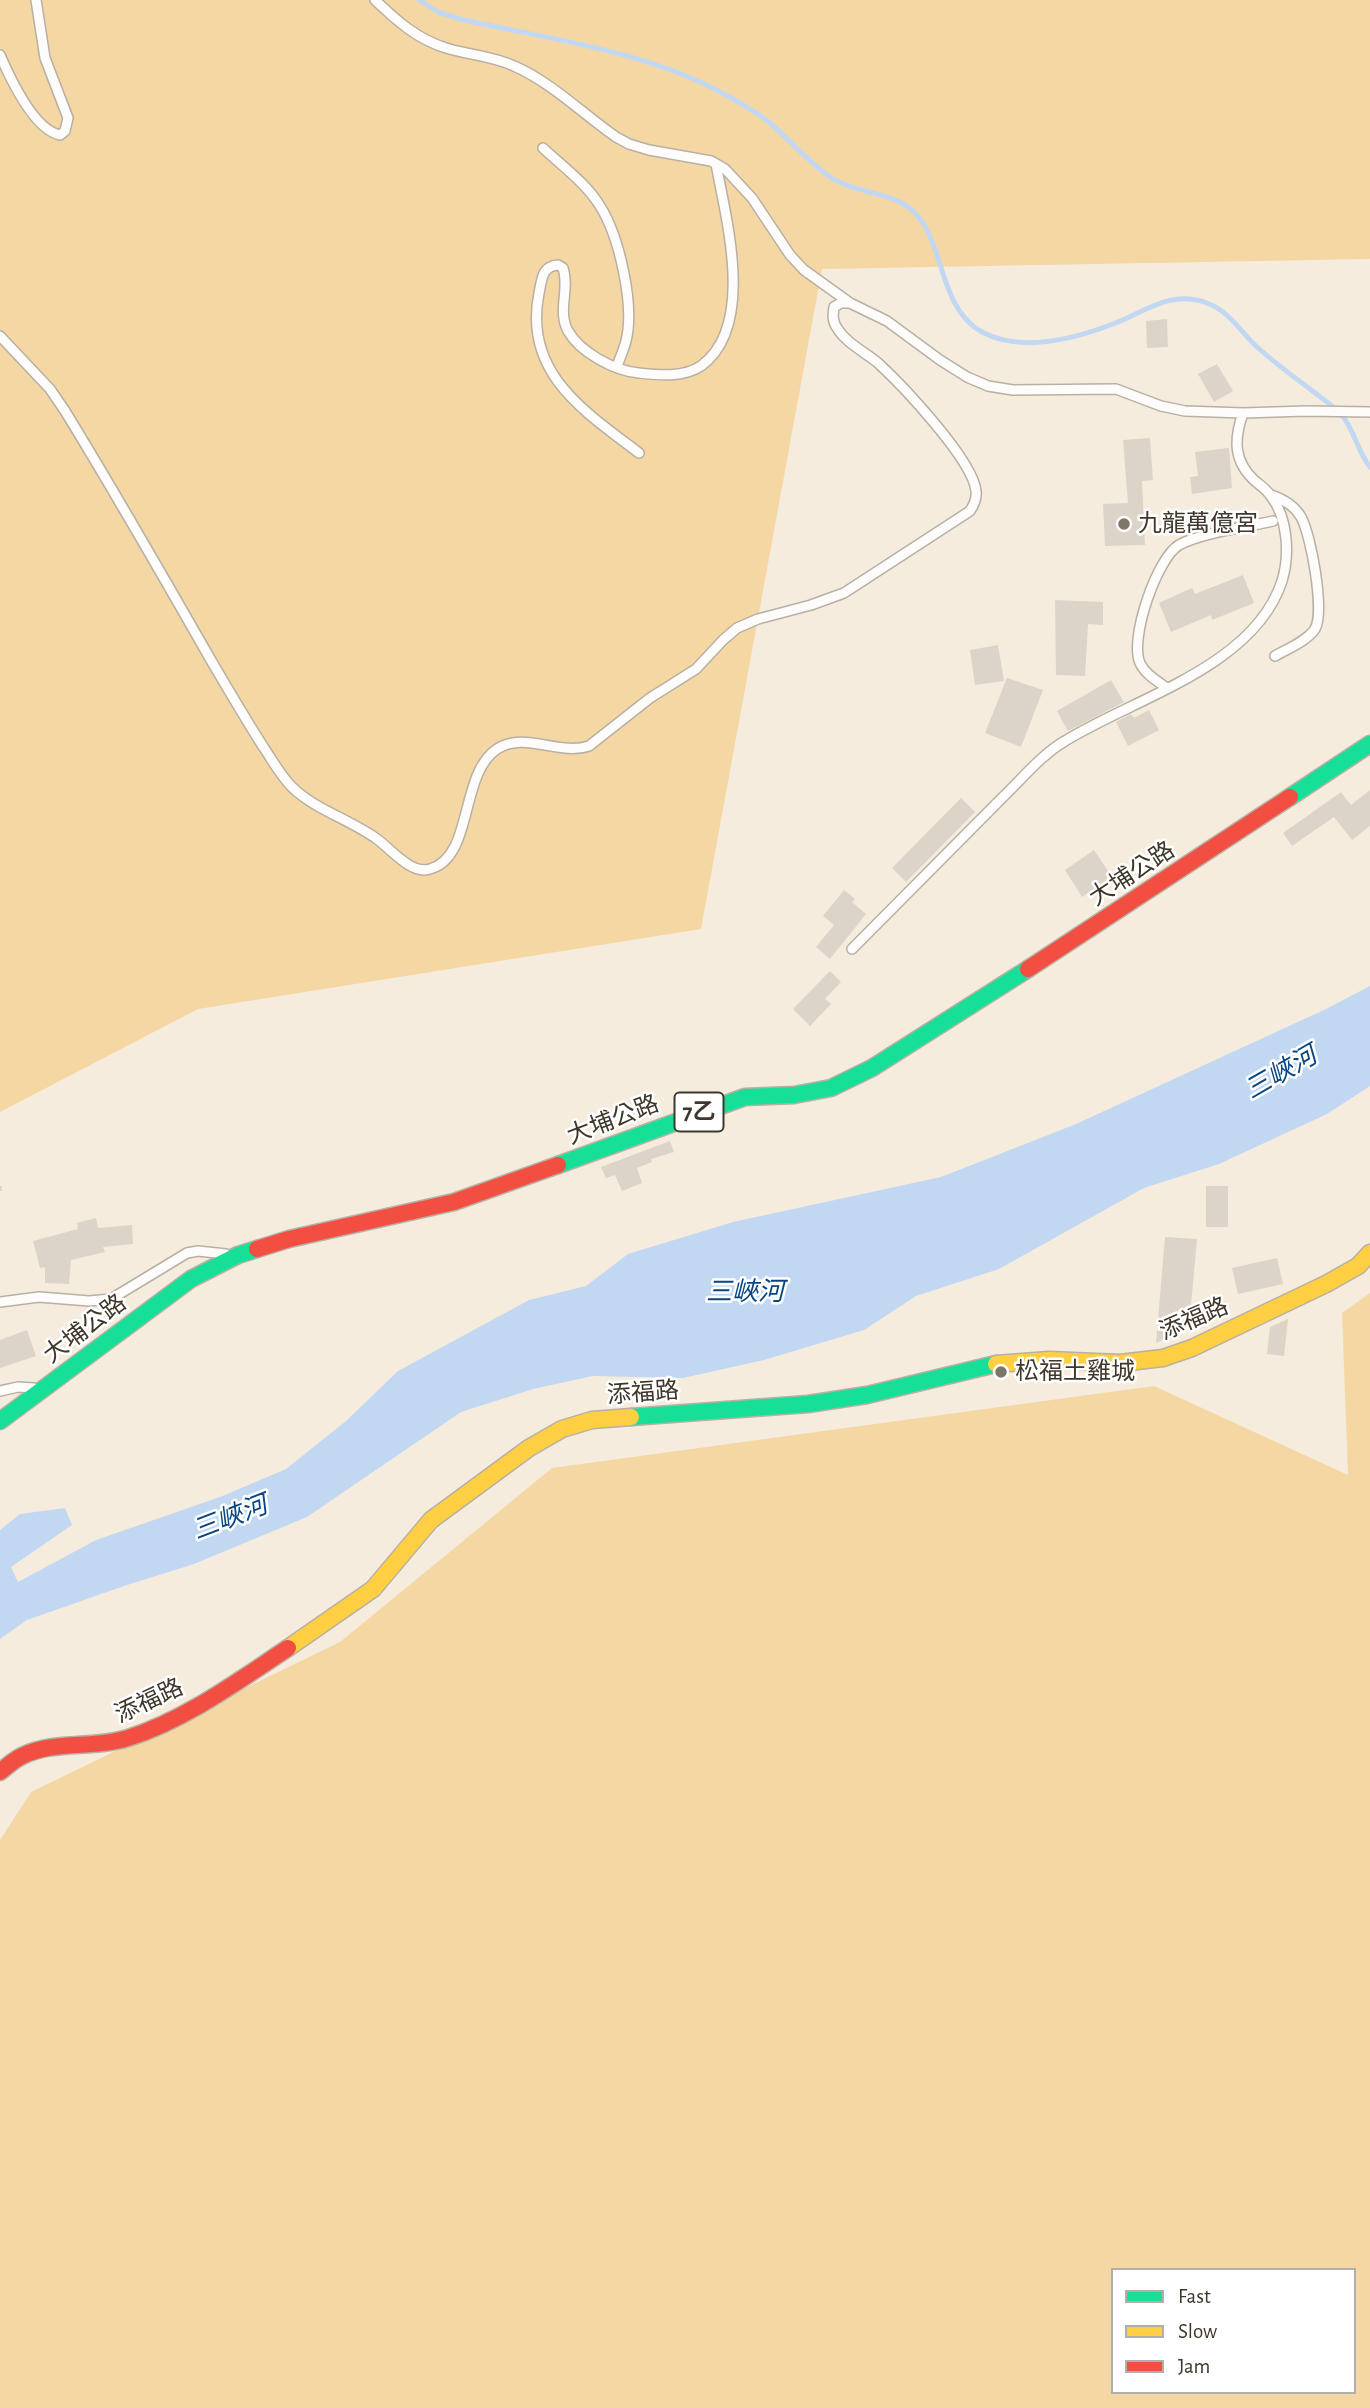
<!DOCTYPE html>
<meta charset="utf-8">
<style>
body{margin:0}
#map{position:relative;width:1370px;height:2408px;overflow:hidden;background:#f5ecde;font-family:"Alegreya Sans",sans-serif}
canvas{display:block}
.legend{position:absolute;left:1111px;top:2268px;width:245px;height:126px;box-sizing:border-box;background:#fff;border:2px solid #b2afaa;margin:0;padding:9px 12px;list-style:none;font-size:21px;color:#3f372b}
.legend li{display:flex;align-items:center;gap:14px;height:35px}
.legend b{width:35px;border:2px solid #b2afaa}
</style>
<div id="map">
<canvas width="1370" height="2408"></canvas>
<ul class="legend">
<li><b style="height:9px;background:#16e098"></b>Fast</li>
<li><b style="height:9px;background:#ffcf43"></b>Slow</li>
<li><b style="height:9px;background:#f24e42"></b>Jam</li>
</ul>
</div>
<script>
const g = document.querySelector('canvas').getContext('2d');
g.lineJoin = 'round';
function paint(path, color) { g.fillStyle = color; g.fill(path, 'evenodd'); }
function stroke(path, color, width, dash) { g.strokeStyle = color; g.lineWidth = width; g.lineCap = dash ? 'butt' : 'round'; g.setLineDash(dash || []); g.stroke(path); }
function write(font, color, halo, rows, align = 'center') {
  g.font = font + ' "Alegreya Sans","Noto Sans TC",sans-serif'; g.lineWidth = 5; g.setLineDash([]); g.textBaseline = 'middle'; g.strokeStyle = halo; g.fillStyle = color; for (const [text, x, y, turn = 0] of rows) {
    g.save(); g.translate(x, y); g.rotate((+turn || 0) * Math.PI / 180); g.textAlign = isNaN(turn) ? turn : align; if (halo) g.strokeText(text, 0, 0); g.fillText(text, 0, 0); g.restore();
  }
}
paint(new Path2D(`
 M0,0H1370V259L822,269L701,929L198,1009L0,1112Z
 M1370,1293V2408H0V1840L31,1792L340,1642L552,1468L1154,1386L1348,1475L1342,1313ZM1113,2270H1354V2392H1113Z`), '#f5d7a4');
paint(new Path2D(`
 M1370,986V1086L1327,1114L1219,1164L1144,1188L999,1269L916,1296L864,1330L764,1360L683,1378L593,1376L533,1389L461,1412L307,1517L194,1564L124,1586L27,1620L0,1639V1530L20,1514L65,1508L72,1525L11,1567L18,1582L96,1540L220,1497L286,1469L346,1421L398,1371L529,1300L586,1286L628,1254L733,1222L941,1177L1076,1124L1326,1009Z`), '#c2d8f2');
stroke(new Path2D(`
 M419,0L438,12L460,19C552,40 651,51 733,99C745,106 759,114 770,123C792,142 809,163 833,179C857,194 894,191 915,213C945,244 939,309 982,332C1021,353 1074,339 1113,324C1145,312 1171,289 1207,303C1229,311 1241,332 1257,347C1275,363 1295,378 1314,392C1324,400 1337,408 1344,418C1355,433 1358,452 1370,467`), '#c2d8f2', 5);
paint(new Path2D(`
 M1167,319L1168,347L1147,348L1146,321Z
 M1217,364L1233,391L1214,402L1198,374Z
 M1150,438L1153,480L1142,481L1145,545L1105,546L1103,504L1128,503L1123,440Z
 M1229,448L1232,488L1192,494L1190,477L1198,476L1195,452Z
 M1243,575L1254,603L1212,620L1211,615L1171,632L1159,603L1192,588L1195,594Z
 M1055,600L1103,602V625L1088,624L1085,676L1056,675Z
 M998,645L1004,681L975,685L970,650Z
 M1007,678L1043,690L1021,747L985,733Z
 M1111,680L1124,702L1068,731L1057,711Z
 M1149,710L1159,730L1128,746L1116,722L1131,714L1134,718Z
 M1370,790V826L1352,840L1334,817L1292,846L1283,833L1341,792L1351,805Z
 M961,798L975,812L906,882L892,868Z
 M1094,850L1112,877L1082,897L1065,870Z
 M844,890L855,899L852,902L866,914L830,959L816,947L834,925L823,916Z
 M830,971L841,982L825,999L831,1004L810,1026L793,1009Z
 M670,1141L674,1152L651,1159L652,1162L637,1168L642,1183L622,1191L615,1175L606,1178L601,1167Z
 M1206,1186H1228V1227H1206Z
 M96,1218L98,1228L132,1225L133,1244L103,1247L105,1252L71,1260L69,1284L45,1283V1267L40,1268L33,1241L78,1229L77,1223Z
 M1165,1237L1197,1239L1191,1305L1188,1306H1191L1190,1326L1156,1343Z
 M1277,1258L1283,1284L1238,1294L1232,1268Z
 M1288,1319L1284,1356L1267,1354L1270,1327Z
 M27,1330L36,1356L0,1368V1340Z`), '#dcd4c8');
const lane = new Path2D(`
 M375,0C397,21 417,39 446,48C469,55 493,56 514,66C551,82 583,114 616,137L629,144L649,150L711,161L725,169L752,198L790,255L804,270L850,303L887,321L940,360L967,377L988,386L1013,390L1116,389L1161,406L1185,411L1243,413L1306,411L1370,412
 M0,55C10,78 34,130 60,135L65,131L68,118L45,58L36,0
 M543,148C562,166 586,183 600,206C619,236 635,305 626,341C624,349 620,358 617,366
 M0,336L50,389L65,411C116,494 164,578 212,662C229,691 246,720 264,748C273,761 280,775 292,787C314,809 351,820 377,839C391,849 411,875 430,869C474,857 459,774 497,749C524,731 560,756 589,746L650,698L696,669L723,640L737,628L758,619L811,605L844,593L970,511C974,505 977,499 976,491C973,460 902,385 878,363C865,352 846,343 837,328C832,321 833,314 834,307L841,303H850
 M639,453C584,411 523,373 539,293C542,279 542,266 558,265L563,268C570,289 557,311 568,331C580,352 614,371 639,373C658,375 683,378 701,366C756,326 726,219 716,164
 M1271,495C1283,499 1294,505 1301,517C1311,535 1325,611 1315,629C1307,641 1287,649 1275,656
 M1167,688C1157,681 1145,674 1140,663C1129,639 1157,558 1179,545C1201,533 1247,527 1273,521
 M852,949C902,898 952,848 1002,798C1022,779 1041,755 1065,741C1134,698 1254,667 1282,581C1290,555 1288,517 1270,495C1266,489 1260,485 1255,481C1233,461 1234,439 1243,413
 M0,1302L39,1297L89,1301L111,1299L187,1253L198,1251L226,1254
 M0,1391L18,1387L34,1388`);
const fast = new Path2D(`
 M1290,797L1370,744
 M558,1165L745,1097L794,1095L831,1088L872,1068L1028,969
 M631,1417L808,1404L867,1395L996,1364
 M0,1421L191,1279L238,1255L257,1249`);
const slow = new Path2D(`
 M996,1364L1049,1360L1120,1363L1163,1358L1192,1348L1326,1284L1358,1266L1370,1253
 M288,1648L373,1589L431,1520L529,1448L562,1429L592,1420L631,1417`);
const jam = new Path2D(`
 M1028,969L1290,797
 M257,1249L289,1239L454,1202L558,1165
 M0,1772C7,1766 14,1760 22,1756C54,1740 94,1749 128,1738C185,1720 238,1681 288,1648`);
stroke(lane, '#b7b0a4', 12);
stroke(fast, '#b7b0a4', 19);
stroke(slow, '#b7b0a4', 19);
stroke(jam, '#b7b0a4', 19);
stroke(new Path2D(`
 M0,1186V1191`), '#d8d5d1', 3.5, [5, 5]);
stroke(lane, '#fefcfa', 9);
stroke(fast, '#16e098', 16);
stroke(slow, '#ffcf43', 16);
stroke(jam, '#f24e42', 16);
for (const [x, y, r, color] of [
 [1124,524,7,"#7f766a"],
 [1001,1372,7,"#7f766a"]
]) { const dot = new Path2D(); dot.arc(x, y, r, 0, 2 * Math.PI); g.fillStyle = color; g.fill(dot); stroke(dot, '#fff', 2.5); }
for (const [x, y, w] of [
 [699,1112,49]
]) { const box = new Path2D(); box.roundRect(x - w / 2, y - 19.5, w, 39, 5); g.fillStyle = '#fff'; g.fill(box); stroke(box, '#3f372b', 2); }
write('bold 23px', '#3f372b', null, [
 ["7乙",699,1112]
]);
write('24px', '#3f372b', '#fff', [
 ["九龍萬億宮",1138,524],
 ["松福土雞城",1015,1372]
], 'left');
write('24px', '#3f372b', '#fff', [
 ["大埔公路",1132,874,-33],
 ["大埔公路",613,1120,-21],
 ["添福路",1194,1319,-23],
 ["大埔公路",85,1329,-37],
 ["添福路",643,1393,-4],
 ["添福路",149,1701,-25]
]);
write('italic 26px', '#074683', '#fff', [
 ["三峽河",1281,1073,-30],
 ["三峽河",745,1292],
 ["三峽河",230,1518,-21]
]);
</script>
